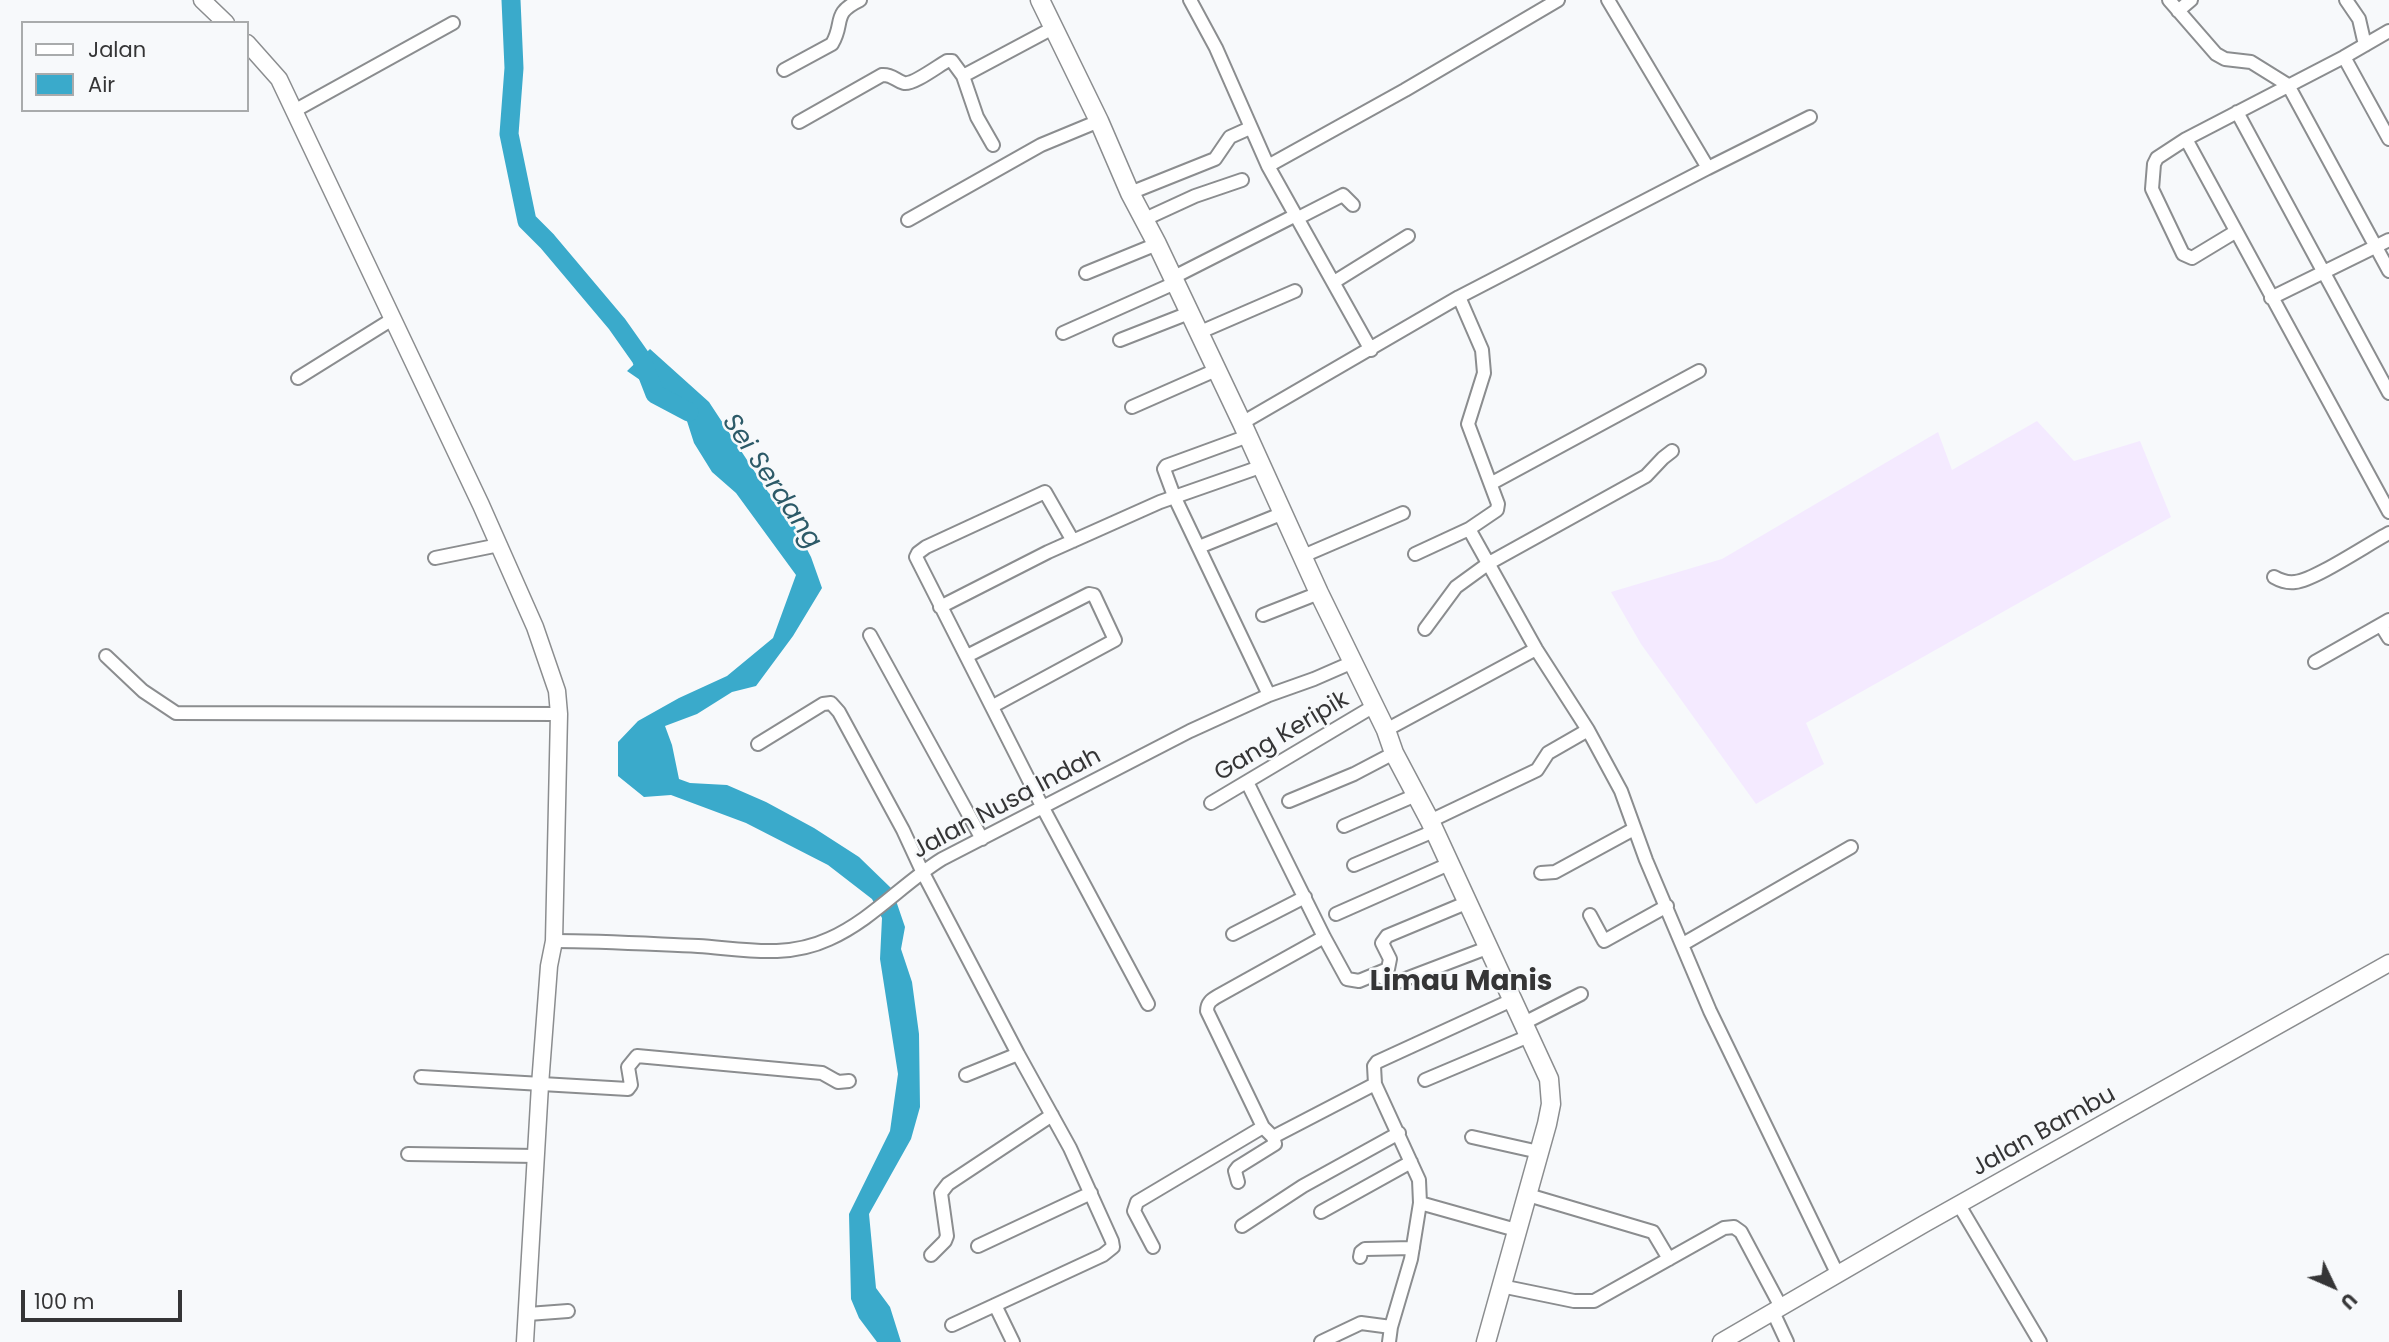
<!DOCTYPE html>
<style>
body{margin:0}
#map{position:relative;width:2389px;height:1342px;overflow:hidden;background:#f7f9fb;font-family:Poppins,sans-serif}
canvas{display:block}
.legend{position:absolute;left:21px;top:21px;width:228px;height:91px;box-sizing:border-box;background:#f7f9fb;border:2px solid #a9abac;margin:0;padding:9px 12px;list-style:none;font-size:21px;color:#353536}
.legend li{display:flex;align-items:center;gap:14px;height:35px}
.legend b{width:35px;border:2px solid #a9abac}
.north{position:absolute;left:2298px;top:1251px;width:70px;height:70px;-webkit-text-stroke:5px #f7f9fb;paint-order:stroke;rotate:134deg;font-size:19px;font-weight:700;line-height:28px;text-align:center;color:#353536}
.north::after{content:'';display:block;margin:auto;width:24px;height:32px;background:#353536;clip-path:polygon(50% 0,100% 100%,50% 72%,0 100%)}
.scale{position:absolute;left:21px;top:1290px;width:161px;height:32px;box-sizing:border-box;border:4px solid #353536;border-top:0;padding-left:9px;font-size:21px;line-height:24px;white-space:nowrap;color:#353536;-webkit-text-stroke:5px #f7f9fb;paint-order:stroke}
</style>
<div id="map">
<canvas width="2389" height="1342"></canvas>
<ul class="legend">
<li><b style="height:9px;background:#fff"></b>Jalan</li>
<li><b style="height:19px;background:#3aaacb"></b>Air</li>
</ul>
<div class="north">U</div>
<div class="scale">100 m</div>
</div>
<script>
const g = document.querySelector('canvas').getContext('2d');
g.lineJoin = 'round';
function paint(path, color) { g.fillStyle = color; g.fill(path, 'evenodd'); }
function stroke(path, color, width, dash) { g.strokeStyle = color; g.lineWidth = width; g.lineCap = dash ? 'butt' : 'round'; g.setLineDash(dash || []); g.stroke(path); }
function write(font, color, halo, rows, align = 'center') {
  g.font = font + ' Poppins,sans-serif'; g.lineWidth = 5; g.setLineDash([]); g.textBaseline = 'middle'; g.strokeStyle = halo; g.fillStyle = color; for (const [text, x, y, turn = 0] of rows) {
    g.save(); g.translate(x, y); g.rotate((+turn || 0) * Math.PI / 180); g.textAlign = isNaN(turn) ? turn : align; if (halo) g.strokeText(text, 0, 0); g.fillText(text, 0, 0); g.restore();
  }
}
paint(new Path2D(`
 M2037,421L2074,461L2140,441L2171,517L1806,723L1824,764L1756,804L1641,644L1611,592L1722,559L1938,432L1952,470Z`), '#f4eaff');
paint(new Path2D(`
 M650,349L709,402L768,492L788,513L811,557L822,588L793,636L756,686L732,692L697,714L665,726L672,745L679,779L690,783L727,785L766,802L814,828L859,857L892,889L905,927L901,949L912,982L919,1034L920,1107L911,1139L869,1214L876,1288L890,1307L901,1342H877L859,1318L851,1299L849,1214L890,1131L898,1074L880,959L882,918L872,899L828,865L746,823L671,795L644,797L618,776V742L638,721L679,698L727,676L773,638L796,575L736,493L712,472L694,443L686,418L659,393L627,371Z`), '#3aaacb');
stroke(new Path2D(`
 M511,0L514,68L509,134L527,221L547,241L617,324L641,358L655,394L689,412`), '#3aaacb', 19);
const minor = new Path2D(`
 M1190,0L1216,48L1268,166L1371,350
 M2169,0L2216,54L2225,59L2251,62L2288,85L2389,271
 M2346,0L2359,19L2365,45
 M2178,11L2191,0
 M2344,57L2389,139
 M784,70L832,44C845,22 831,14 860,0
 M294,111L453,23
 M2237,112L2389,393
 M799,122L882,75C892,74 896,81 904,83C913,85 938,66 947,61H952L963,76
 M2186,139L2389,512
 M993,145L977,117L963,76L1053,28
 M1268,166L1405,90L1558,0
 M1708,168L1810,117
 M1130,193L1215,159L1230,137L1250,128
 M1298,218L1343,195L1353,205
 M1145,219L1195,196L1242,180
 M908,220L1041,145L1099,121
 M2235,232L2192,258L2183,254L2152,189L2154,164L2157,158L2186,139L2344,57L2389,31
 M1086,273L1157,244
 M1172,278L1296,215
 M1334,282L1408,236
 M1459,297L1482,350L1484,373L1468,424L1498,504L1497,510L1469,529
 M2271,298L2389,240
 M1063,333L1175,283
 M1198,333L1295,291
 M1120,340L1189,313
 M298,378L391,320
 M1132,407L1216,370
 M1242,423L1459,297L1708,168L1608,0
 M1248,436L1166,466L1164,469L1174,496L1269,695
 M1492,483L1699,371
 M1073,541L1045,492L926,547L918,553L916,557L1043,808L1148,1004
 M1199,547L1281,514
 M1415,554L1469,529L1536,649L1588,730
 M1303,556L1403,513
 M435,558L499,545
 M2274,577C2281,581 2287,583 2295,582C2315,580 2368,544 2389,533
 M940,607L1048,552L1160,502L1260,467
 M1263,615L1319,593
 M2381,625L2389,638
 M1425,629L1456,587L1489,563L1646,476L1663,458L1672,451
 M870,635L982,839
 M106,656L143,691L176,713L559,714
 M967,656L1089,594L1094,595L1115,640L993,706
 M2315,662L2389,620
 M1386,730L1536,649
 M758,744L823,704L831,703L839,712L903,830L922,871L1018,1054L1070,1148L1112,1241L1113,1247L1103,1255L952,1325
 M1247,782L1324,937L1347,979L1359,981L1388,969L1390,959L1382,943L1387,936L1466,903
 M1289,801L1354,774L1394,753
 M1211,803L1374,706
 M1430,821L1537,770L1548,753L1588,730L1621,791L1646,860L1710,1011L1838,1275
 M1344,826L1416,795
 M1354,865L1434,831
 M1541,873L1555,872L1634,829
 M1336,914L1449,864
 M1590,915L1604,941L1667,906
 M1233,934L1305,897
 M554,941C602,941 650,944 698,946C743,949 786,959 829,939C872,920 903,883 942,859L1190,731L1269,695L1314,679L1353,662
 M1683,944L1851,847
 M1377,974L1391,983H1395L1487,948
 M1524,1023L1581,994
 M966,1075L1018,1054
 M421,1077L628,1089L631,1085L628,1067L637,1056L822,1073L838,1082L849,1081
 M1425,1080L1529,1036
 M1273,1137L1375,1084
 M1472,1137L1539,1152
 M408,1154L536,1156
 M1238,1182L1235,1171L1238,1167L1275,1144L1273,1137L1263,1127L1207,1011C1207,1003 1211,1000 1218,996L1324,937
 M1528,1195L1653,1232L1669,1259
 M1420,1203L1516,1230
 M1959,1205L2040,1342
 M1321,1212L1411,1162
 M1242,1226L1303,1186L1399,1133
 M978,1246L1091,1193
 M1153,1247L1134,1211L1137,1202L1263,1127
 M931,1255L945,1241L947,1236L941,1193L948,1184L1052,1115
 M1360,1257L1361,1252L1365,1249L1413,1248
 M1501,1286L1574,1301H1594L1724,1228L1734,1227L1741,1232L1781,1307
 M995,1305L1013,1342
 M1773,1312L1787,1342
 M528,1314L568,1311
 M1321,1342L1361,1323L1391,1327
 M1389,1342L1391,1327L1411,1259L1420,1203L1419,1180L1375,1084L1374,1066L1377,1062L1512,1000`);
const tertiary = new Path2D(`
 M202,0L226,23
 M247,43L279,79L481,505L535,627L557,691L559,714L554,941L549,966L540,1085L525,1342
 M1721,1342L1924,1224L2389,963`);
const secondary = new Path2D(`
 M1040,0L1099,121L1130,193L1157,244L1242,423L1319,593L1386,730L1394,753L1430,821L1549,1079L1551,1104L1547,1124L1486,1342`);
stroke(minor, '#8b8d8f', 16);
stroke(tertiary, '#8b8d8f', 19);
stroke(secondary, '#8b8d8f', 21);
stroke(minor, '#fff', 12);
stroke(tertiary, '#fff', 16);
stroke(secondary, '#fff', 18);
write('24px', '#353536', '#f7f9fb', [
 ["Gang Keripik",1282,737,-31],
 ["Jalan Nusa Indah",1007,804,-28],
 ["Jalan Bambu",2044,1132,-29]
]);
write('italic 26px', '#2c5a68', '#f7f9fb', [
 ["Sei Serdang",771,482,56]
]);
write('bold 28px', '#353536', '#f7f9fb', [
 ["Limau Manis",1461,983]
]);
</script>
